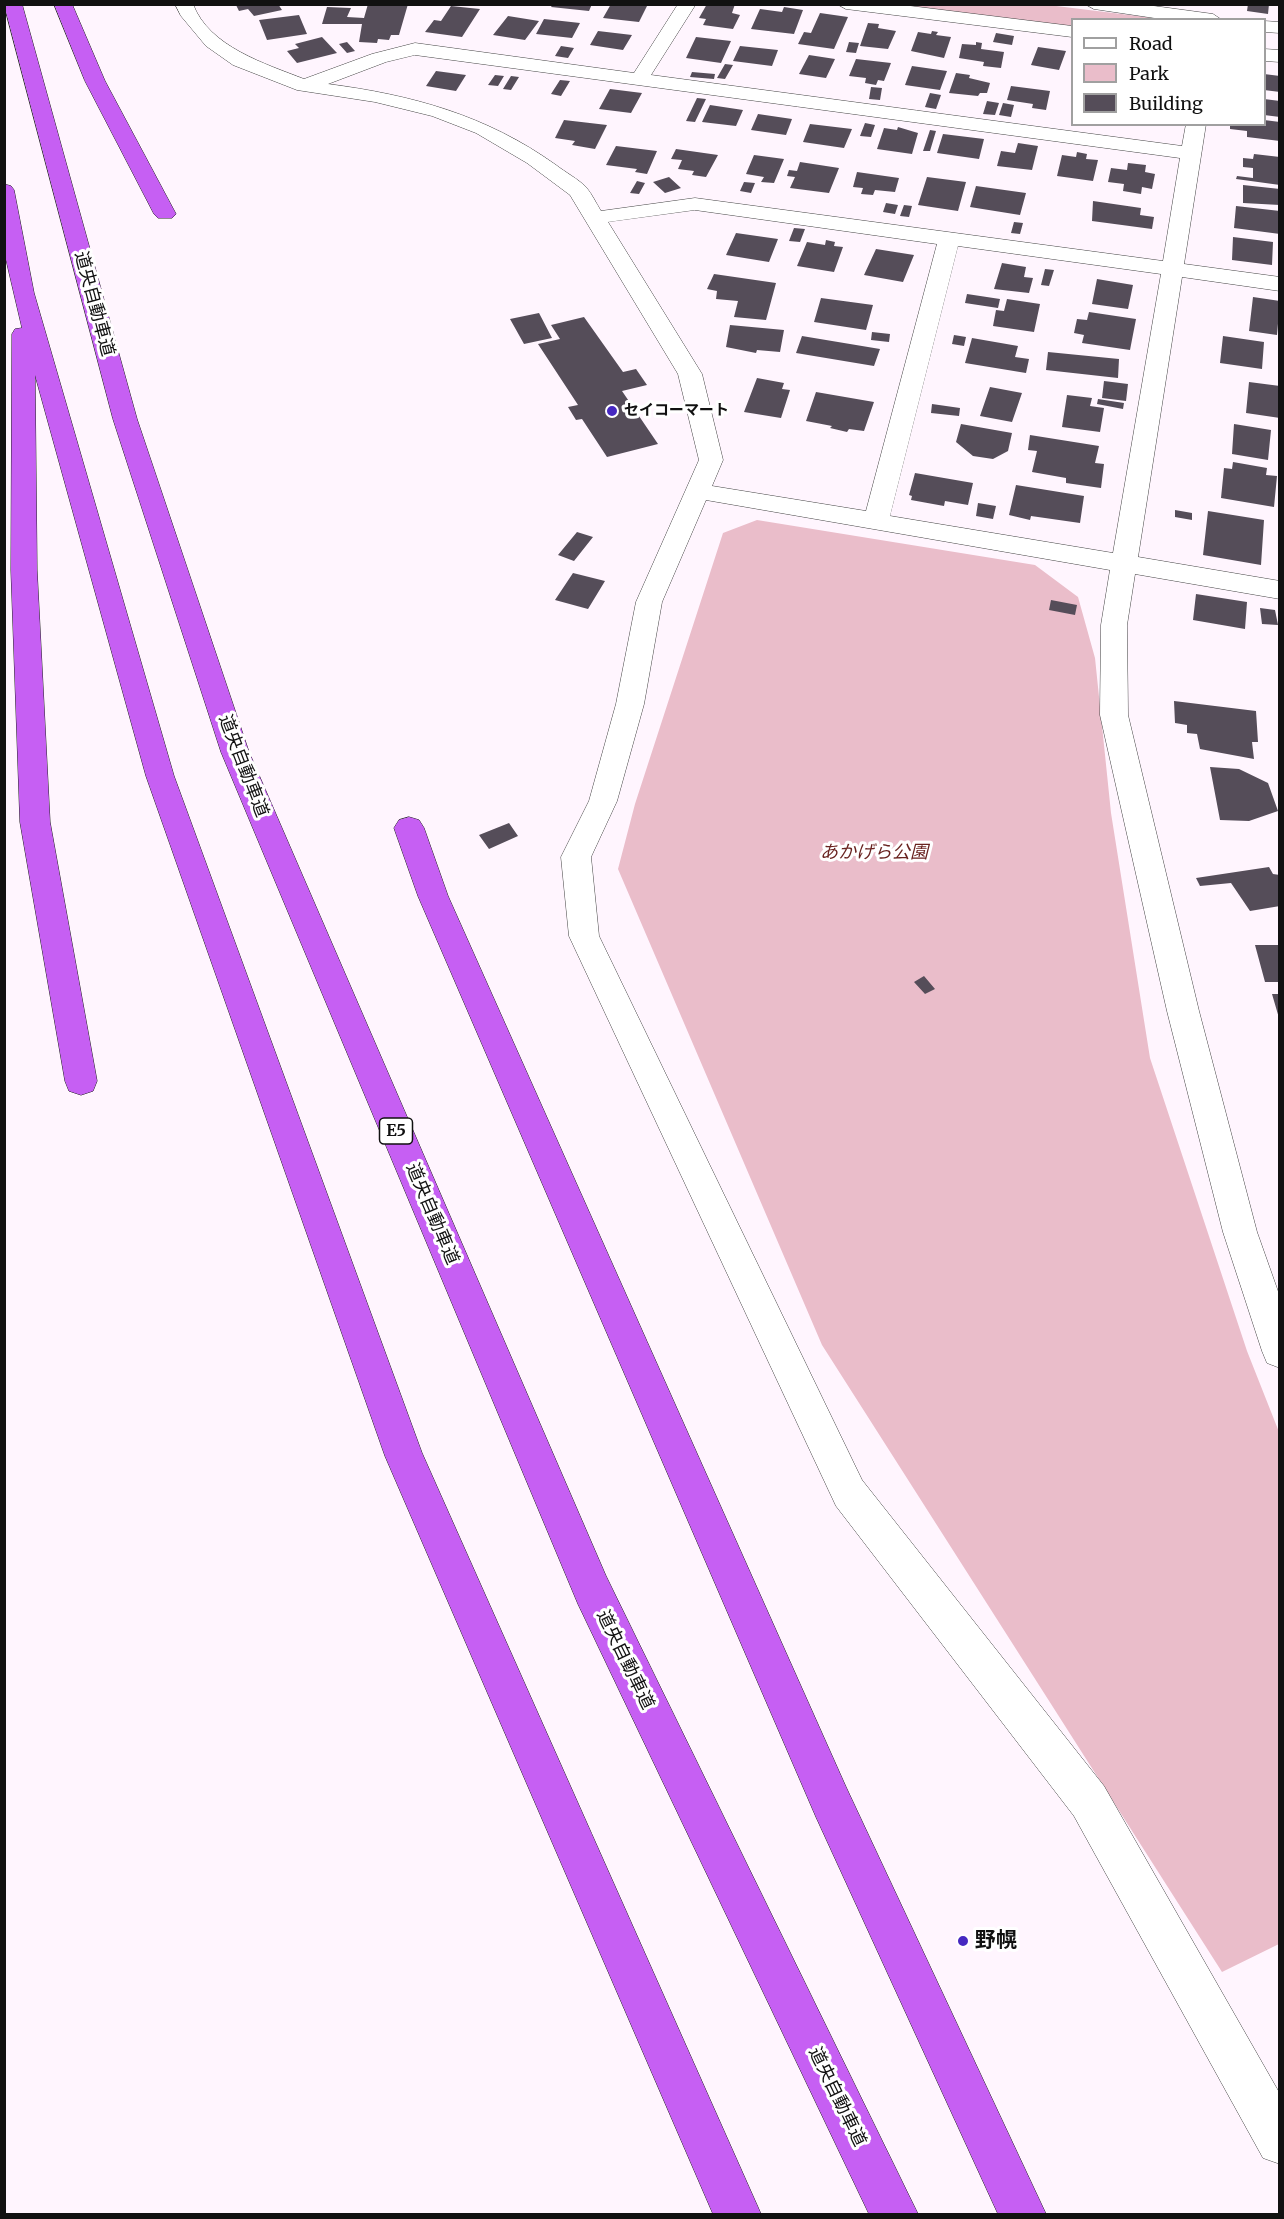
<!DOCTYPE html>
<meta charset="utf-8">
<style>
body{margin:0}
#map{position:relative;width:1284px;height:2219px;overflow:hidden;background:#fff5fe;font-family:Merriweather,serif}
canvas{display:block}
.frame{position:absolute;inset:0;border:6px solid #111;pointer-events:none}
.legend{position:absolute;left:1071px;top:18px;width:195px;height:108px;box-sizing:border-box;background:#fff;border:2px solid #a0a0a0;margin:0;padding:8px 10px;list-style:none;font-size:18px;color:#111}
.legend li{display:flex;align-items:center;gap:12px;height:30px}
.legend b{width:30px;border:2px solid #a0a0a0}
</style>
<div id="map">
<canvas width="1284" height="2219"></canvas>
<div class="frame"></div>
<ul class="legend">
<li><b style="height:8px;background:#fff"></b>Road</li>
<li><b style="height:16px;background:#eabdca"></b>Park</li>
<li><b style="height:16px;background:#554d59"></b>Building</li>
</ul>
</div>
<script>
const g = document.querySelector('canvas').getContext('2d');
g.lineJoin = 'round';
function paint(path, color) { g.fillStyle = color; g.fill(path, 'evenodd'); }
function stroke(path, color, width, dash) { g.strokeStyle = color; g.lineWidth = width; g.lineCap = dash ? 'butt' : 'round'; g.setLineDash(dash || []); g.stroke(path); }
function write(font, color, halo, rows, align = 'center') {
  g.font = font + ' Merriweather,"Noto Sans JP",serif'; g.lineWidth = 6; g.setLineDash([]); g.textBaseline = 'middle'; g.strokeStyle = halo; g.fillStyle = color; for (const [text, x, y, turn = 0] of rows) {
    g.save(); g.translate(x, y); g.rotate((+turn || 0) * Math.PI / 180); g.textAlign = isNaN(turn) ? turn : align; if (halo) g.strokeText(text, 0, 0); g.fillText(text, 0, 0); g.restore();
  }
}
paint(new Path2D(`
 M1040,4L1162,19L1072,20V27L891,5Z
 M757,520L1035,565L1078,597L1095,658L1111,813L1150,1058L1247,1351L1279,1432V1944L1222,1972L822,1345L618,869L635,804L723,533Z`), '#eabdca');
paint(new Path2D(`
 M240,4H278L282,10L254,16L248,9L239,11L236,5Z
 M368,4H408L399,35H391L389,40L378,39L377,43L359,42L362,24H322L327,7L351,8L347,17L364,18Z
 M553,4H592L589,11L551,7Z
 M611,4H648L639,22L603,18Z
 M707,4H735L732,13L740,15L733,29L703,25L706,19L699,18Z
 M1248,4H1269L1268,14L1247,11Z
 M451,6L480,9L462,37L425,32L434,20L441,21Z
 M784,7L803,10L794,34L751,29L760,9L782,12Z
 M820,13L848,17L834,49L798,44L804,32L811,33Z
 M299,15L307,34L267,40L259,20Z
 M508,16L539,21L525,40L493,35Z
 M544,19L580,23L572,38L536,34Z
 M868,23L879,24L878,28L896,31L888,49L860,46Z
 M598,31L632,35L623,50L590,45Z
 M932,31L938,32L936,35L951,37L944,58L911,51L918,32L931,34Z
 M996,33L1014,36L1012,45L993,42Z
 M322,37L337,53L297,63L287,51L299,48L295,44Z
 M696,37L731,41L721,63L686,58Z
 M347,42L355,51L347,53L339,44Z
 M849,42L859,43L856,53L846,52Z
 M976,42L982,43L981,49L1004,52L1001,68L983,66L984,62L959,58L962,44L976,45Z
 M561,46L574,48L568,58L555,56Z
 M740,46L778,50L772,66L733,61Z
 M1038,47L1066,51L1059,70L1031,65Z
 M809,55L835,59L826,78L799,74Z
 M856,59L891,63L884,81L878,80L876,85L865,83L866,78L849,76Z
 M725,64L733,65L725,79L717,78Z
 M912,66L947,71L940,90L905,85Z
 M436,71L466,75L456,91L426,86Z
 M692,72L715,74L714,79L690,77Z
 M956,73L970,75L969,78L990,83L987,93H980L978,96L949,93Z
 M1264,74L1280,76V92L1264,90Z
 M495,75L504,76L498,86L488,85Z
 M511,76L519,77L511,90L503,89Z
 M560,80L570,81L561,96L551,94Z
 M1011,86L1050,91L1046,110L1032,108L1033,104L1007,100Z
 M871,87L882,88L880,100L869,99Z
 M610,89L642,93L631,113L599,109Z
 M930,93L941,95L936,109L925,107Z
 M697,98L706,99L695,122L686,121Z
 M1264,99L1280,101V117L1264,115Z
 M987,101L999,103L995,115L983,114Z
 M1003,103L1014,105L1011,117L999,115Z
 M710,105L743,110L736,126L702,122Z
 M758,114L792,119L786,135L751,130Z
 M564,120L607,125L595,149L572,145L575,141L555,138Z
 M1264,120L1280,122V141L1247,137V131L1230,129V124H1264Z
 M865,123L875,125L871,137L860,136Z
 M810,124L852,129L844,148L803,142Z
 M898,127L918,133L912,154L877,149L884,128L897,130Z
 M930,130L936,131L930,151H923Z
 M943,134L984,139L979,159L937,153Z
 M1018,143L1038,146L1032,170L997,166L1001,151L1015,153Z
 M616,146L657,151L647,174L635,172L637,169L606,165Z
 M676,149L718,155L706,177L692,175L694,171L678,169L682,160L671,159Z
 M1077,152L1087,154L1086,159L1098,160L1093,181L1057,176L1062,155L1076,157Z
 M1254,154L1280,157V185L1236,179L1237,176L1253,178V168L1243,167V158L1253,159Z
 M754,155L784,159L774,183L761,182L764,177L746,174Z
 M800,162L839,168L829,193L790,188L795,177L787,176L789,170L797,171Z
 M1128,163L1146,165L1145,172L1155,174L1152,189L1142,187L1141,194L1123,191L1124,184L1108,182L1111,168L1127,170Z
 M857,172L899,178L895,192L875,190L873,195L861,194L863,188L853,187Z
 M669,177L681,188L665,193L653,182Z
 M927,177L966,182L958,211L918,205Z
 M637,181L645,183L639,194L630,193Z
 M744,182L755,183L751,193L740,191Z
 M1243,185L1280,189V205L1243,203Z
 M976,186L1026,193L1020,215L970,207Z
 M1093,201L1141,208L1140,215L1154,217L1152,229L1092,221Z
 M886,203L898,205L895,214L883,212Z
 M904,205L912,206L909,217L900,216Z
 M1236,206L1280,211V234L1234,228Z
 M1014,222L1023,223L1020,234L1011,233Z
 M794,228L805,229L800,242L789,241Z
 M736,233L778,239L769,262L726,255Z
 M1233,237L1273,242L1272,265L1232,260Z
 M826,240L835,242L834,246L843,247L834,272L797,266L807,242L825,245Z
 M876,249L914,255L903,282L864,275Z
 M1002,263L1026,267L1024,277L1033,278L1029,293L994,289Z
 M1045,269L1054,270L1049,286L1041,285Z
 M714,274L776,283L766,320L734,317L738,301L716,299L717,291L707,289Z
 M1097,279L1133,285L1128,309L1092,304Z
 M967,294L1000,299L998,308L965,303Z
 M1253,297L1280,301L1277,335L1249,331Z
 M821,298L873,305L866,330L814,322Z
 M1007,299L1040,304L1034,332L993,326L996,310L1004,311Z
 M1089,312L1136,319L1130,350L1082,343L1084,335L1074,333L1077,319L1087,320Z
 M539,313L552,338L524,344L510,319Z
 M584,317L623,372L636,369L647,385L622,391L658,444L607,457L582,419L576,420L568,407L578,405L538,344L560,339L551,325Z
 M730,325L784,330L780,352L757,350L756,353L726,347Z
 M872,332L890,334L889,342L871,340Z
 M954,335L966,337L964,346L952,344Z
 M802,336L880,349L874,366L796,353Z
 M1223,336L1264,342L1262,369L1220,363Z
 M972,338L1018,346L1015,357L1029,359L1026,373L965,363Z
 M1048,352L1119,359L1118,378L1046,370Z
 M757,378L784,383L782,389L790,390L781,418L744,412Z
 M1104,381L1128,384L1126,401L1102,398Z
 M1249,382L1280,386V418L1246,413Z
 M990,387L1022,393L1012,422L980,416Z
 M816,392L874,402L864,431L849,429L847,432L830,428L832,426L806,421Z
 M1067,395L1092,398L1090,406L1104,408L1100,432L1062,427Z
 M1098,399L1124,403L1123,409L1097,404Z
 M932,404L960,408L959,416L931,413Z
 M961,424L1012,433L1008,451L993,459L973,456L956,442Z
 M1234,424L1271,430L1268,460L1232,454Z
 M1030,435L1099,446L1095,463L1104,464L1101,488L1066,483V478L1032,472L1037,451L1028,450Z
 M1233,462L1267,468L1266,475L1277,476L1274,507L1221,498L1224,468L1232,469Z
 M915,473L973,483L968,505L945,501L944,506L911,500L912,496L909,495Z
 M1016,485L1084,496L1080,523L1031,516L1030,520L1009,515Z
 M978,503L996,506L993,519L976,516Z
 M1175,510L1192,513V520L1175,517Z
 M1208,511L1264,520L1261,565L1203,555Z
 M577,532L593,537L574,561L558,555Z
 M573,573L605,581L588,609L555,600Z
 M1196,594L1247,602L1245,629L1193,620Z
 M1051,600L1077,605L1075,615L1049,610Z
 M1260,608L1275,610L1278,625L1262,624Z
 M1174,701L1256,711L1258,742H1252L1254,759L1200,749L1197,734L1187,733V725L1175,723Z
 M1210,767L1239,769L1268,783L1278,811L1249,821L1220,820Z
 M509,823L518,836L489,849L479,835Z
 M1269,867L1273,874L1280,875V906L1250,911L1231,883L1200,886L1196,878Z
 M1255,945H1280V982H1265Z
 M924,976L935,989L925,994L914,982Z
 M1272,994H1280V1018H1279Z`), '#554d59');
const minor = new Path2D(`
 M175,4H193C209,47 266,64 304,79L372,54L415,43L634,73L678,4H696L651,75L1182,146L1186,124H1206L1184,264L1280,277V291L1182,277L1138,557L1280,581V599L1135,574L1127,625L1128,715L1199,1011L1257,1232L1280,1297V1368L1267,1363L1262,1351L1223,1232L1167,1011L1100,715L1101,625L1110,570L706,500L662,602L644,704L617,801L591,857L599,936L862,1480L1104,1786L1280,2094V2164L1263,2158L1074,1816L836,1506L569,936L561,857L589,801L616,704L636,602L699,460L678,374L570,195L527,163L476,133L432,116L375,102L297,90L233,65L206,46L181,16ZM415,55L1180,158L1163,261L695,198L601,211C596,203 592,194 586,187C578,179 565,172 556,165C486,115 412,95 328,84L386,62ZM695,210L937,244L866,511L712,486L723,460L702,374L608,222ZM958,246L1161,274L1113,553L890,516Z
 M837,4H894L1072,26V37L846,9Z
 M1085,4H1139L1213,14L1222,20H1168L1094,9Z
 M1264,21L1280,22V33L1264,32Z
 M1264,49L1280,50V62L1264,61Z`);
const highway = new Path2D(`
 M4,4H22L137,419L249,752L606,1576L918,2214H869L578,1604L221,752L113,419Z
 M54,4H72L105,81L176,214L172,218H158L154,214L85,81Z
 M4,184L11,186L14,190L34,293L174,776L422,1453L761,2214H713L385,1456L146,776L35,375L37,570L50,822L97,1081L93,1091L81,1095L69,1091L65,1081L20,822L11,570L12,334L15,329L22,328L4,251Z
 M409,817L419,820L424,828L448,896L846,1787L1046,2214H998L816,1817L418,896L394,828L399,820Z`);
stroke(minor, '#444', 1);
stroke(highway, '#222', 1);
paint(minor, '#fff');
paint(highway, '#c65ff3');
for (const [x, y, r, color] of [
 [612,411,6,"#4628c1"],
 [963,1941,6,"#4628c1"]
]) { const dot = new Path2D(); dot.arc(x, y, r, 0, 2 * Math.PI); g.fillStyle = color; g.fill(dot); stroke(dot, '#fff', 2); }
write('bold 15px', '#111', '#fff', [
 ["セイコーマート",624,411]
], 'left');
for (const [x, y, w] of [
 [396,1131,33]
]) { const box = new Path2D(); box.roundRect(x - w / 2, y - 13, w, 26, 4.5); g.fillStyle = '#fff'; g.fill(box); stroke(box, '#111', 1.5); }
write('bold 16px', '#111', null, [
 ["E5",396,1131]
]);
write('18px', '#111', '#fff', [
 ["道央自動車道",94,304,75],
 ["道央自動車道",243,766,69],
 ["道央自動車道",432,1214,67],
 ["道央自動車道",625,1660,64],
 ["道央自動車道",837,2097,64]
]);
write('italic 18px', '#692320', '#fff', [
 ["あかげら公園",874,853]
]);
write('bold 21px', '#111', '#fff', [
 ["野幌",975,1941]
], 'left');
</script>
